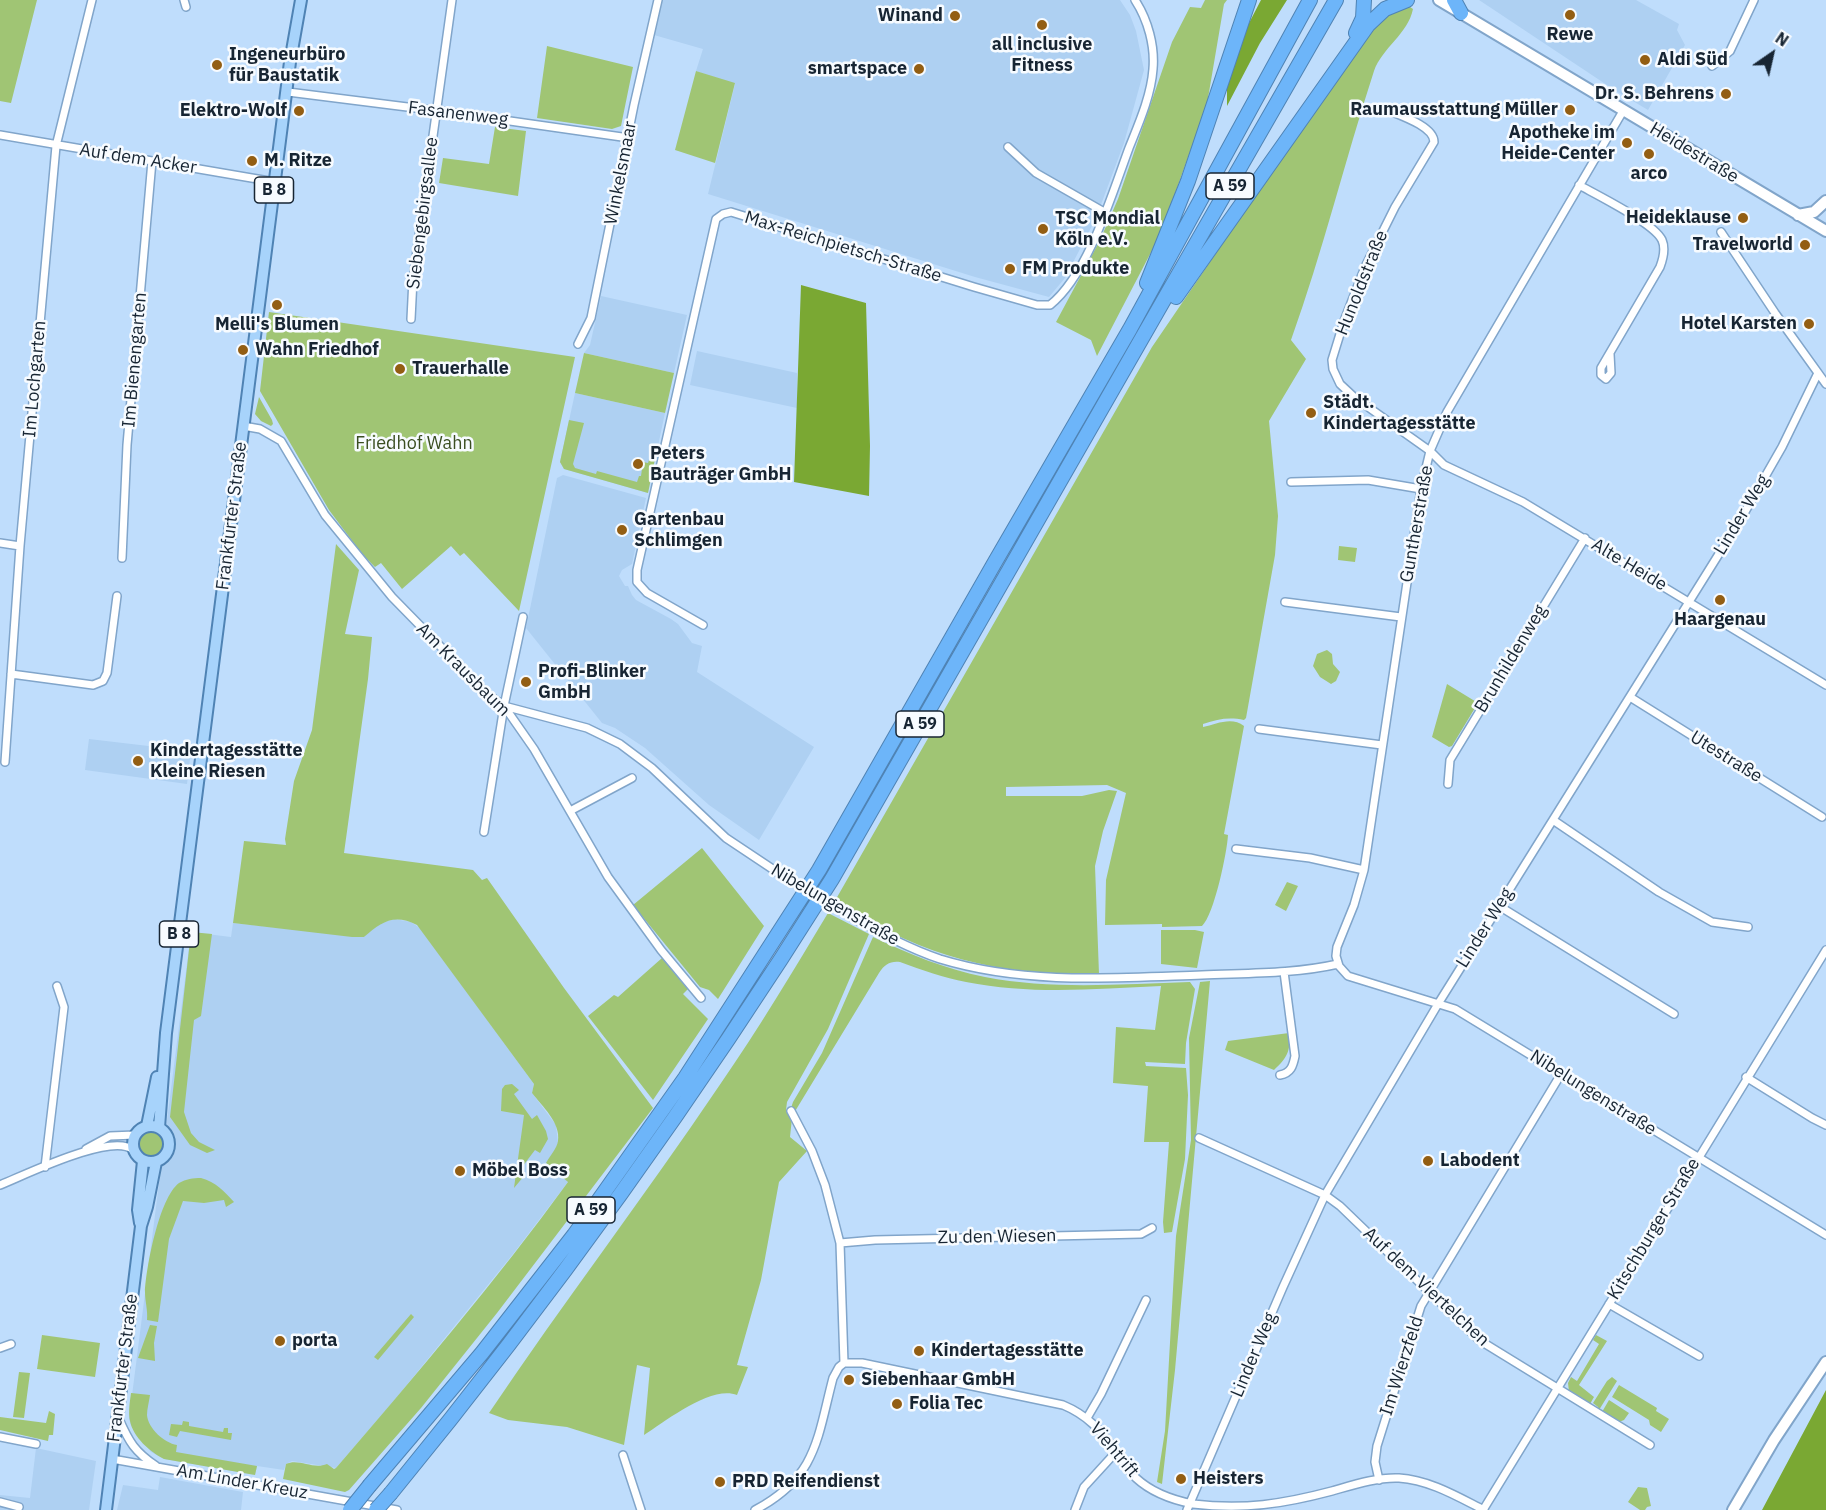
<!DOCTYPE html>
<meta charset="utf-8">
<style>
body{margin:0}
#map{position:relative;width:1826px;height:1510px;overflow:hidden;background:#bfddfc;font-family:"IBM Plex Sans",sans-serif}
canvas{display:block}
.north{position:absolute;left:1742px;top:24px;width:60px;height:60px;-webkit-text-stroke:4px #f7fbff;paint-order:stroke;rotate:34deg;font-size:16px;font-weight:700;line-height:24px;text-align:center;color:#172533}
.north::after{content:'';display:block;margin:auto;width:21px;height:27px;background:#172533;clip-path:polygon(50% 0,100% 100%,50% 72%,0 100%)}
</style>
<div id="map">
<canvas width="1826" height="1510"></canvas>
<div class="north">N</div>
</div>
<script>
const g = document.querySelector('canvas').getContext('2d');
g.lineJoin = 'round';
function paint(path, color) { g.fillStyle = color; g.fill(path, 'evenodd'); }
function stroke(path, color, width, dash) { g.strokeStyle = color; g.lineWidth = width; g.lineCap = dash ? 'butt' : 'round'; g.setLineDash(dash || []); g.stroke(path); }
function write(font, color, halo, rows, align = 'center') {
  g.font = font + ' "IBM Plex Sans",sans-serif'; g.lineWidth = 5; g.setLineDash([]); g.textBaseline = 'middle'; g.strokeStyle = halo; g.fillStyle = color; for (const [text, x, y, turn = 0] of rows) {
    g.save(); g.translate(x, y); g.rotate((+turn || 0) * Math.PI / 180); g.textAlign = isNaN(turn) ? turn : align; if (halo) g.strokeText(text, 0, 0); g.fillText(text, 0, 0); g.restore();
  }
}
paint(new Path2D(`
 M662,0H1120L1130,15L1136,31L1144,70L1124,143L1096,218L1065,278L1049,297L975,277L708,194L735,84L696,71L703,49L654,35Z
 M1479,0H1636L1679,24L1677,30L1685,45L1648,110L1616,91Z
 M601,296L687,315L674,373L584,353L590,345Z
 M697,351L797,373V408L690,385Z
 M575,393L665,413L648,493L564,469L560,462Z
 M563,475L646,498L632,564L622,570L619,576L625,586H628L632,595L636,600L671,619L678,624L692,643L702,646L697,672L814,747L759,840L709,805L645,748L615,728L602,723L526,628L557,478Z
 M89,739L191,751L187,784L85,770Z
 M395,919L411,922L420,928L534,1084L532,1093L556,1125L558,1143L568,1182L513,1254L397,1397L336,1468L292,1461L286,1464L284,1470L257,1466L255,1475L164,1459L151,1452L131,1425L129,1419L191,932L231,937L233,923L364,937L378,924Z
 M36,1448L96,1461L89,1510H0V1495L30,1498Z
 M160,1477L243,1492L241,1510H117L123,1485L158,1490Z`), '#aed0f2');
paint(new Path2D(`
 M0,0H37L11,103L0,101Z
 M1205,0H1227L1224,4L1207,104L1161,233L1097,356L1091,340L1056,322L1100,240L1118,199L1172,42L1190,7L1201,8Z
 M1407,5L1413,9C1408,34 1382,48 1374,71C1345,160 1323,251 1291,340L1306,359L1269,421L1278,516L1275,555L1246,718L1244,720C1229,717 1218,719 1203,724V727C1216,724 1232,716 1244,726L1224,834L1228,835C1227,853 1214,915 1202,926L1162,927V924L1105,925L1106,880L1126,793L1107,785L1006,787V796H1082L1109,790L1117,791L1103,831L1095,866L1099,974C996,975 932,959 843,907L845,904L836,899L1152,347L1364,36L1395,9Z
 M547,46L633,67L621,126L612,129L537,118Z
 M696,71L735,83L715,163L675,150Z
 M495,127L526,131L518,196L439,183L443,158L489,164Z
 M269,312L575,357L519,611L464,553L460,556L451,546L402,589L381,563L375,567L362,554L329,510L260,391Z
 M584,353L674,373L665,413L575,393Z
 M259,397L272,420L273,424L271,426L261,421L255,414Z
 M569,420L584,423L573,464L575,468L596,474L597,471L637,482L639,476H641L643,462L648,463L653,448L657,449L648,493L564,469L560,462Z
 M336,544L359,570L345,634L372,637L368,679L344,853L473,870L482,880L487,878L564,988L653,1108L497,1313L421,1408L349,1490L345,1492L283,1479L286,1464C299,1458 313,1470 327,1464L334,1469L336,1468C416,1375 496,1281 568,1182L546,1163C550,1156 557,1148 558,1141C561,1123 542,1106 532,1093L534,1084L417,925C394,913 381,922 364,937H352L233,923L244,841L286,845L285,839L294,781L312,730Z
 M1339,546L1357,548L1355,562L1338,560Z
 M1327,650L1332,654L1333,664L1340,672L1336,681L1331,684L1320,677L1313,666L1317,654Z
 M1447,684L1478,703L1452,746L1449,747L1432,737Z
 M702,848L764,926L718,999L709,990L700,987L633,905Z
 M1287,882L1298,886L1286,911L1275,905Z
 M828,913L869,934L828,1029L787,1102L786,1110L792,1118L790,1137L807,1151L779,1182L761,1280L737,1365L748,1367L737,1395C711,1385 666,1421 644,1435L650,1368L637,1365L624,1445L567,1427L508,1420L489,1413C563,1303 644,1197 719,1086C758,1030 793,971 828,913Z
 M1161,930H1195L1204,932L1197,968L1161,964Z
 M191,932L212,934L201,1016L194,1020L184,1112L191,1133L199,1142L215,1150L207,1153L190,1145L170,1117Z
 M873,937C909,954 945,969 985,977C1052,990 1122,984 1190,982L1195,989L1186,1043L1185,1064L1145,1062L1146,1066L1186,1068L1188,1095L1185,1159L1172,1232L1164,1233L1163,1222L1169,1142H1144L1148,1086L1113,1083L1116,1027L1155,1030L1161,986C1096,989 1031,995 966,982C944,978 922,970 900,962C890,961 885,964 879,973L794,1113L791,1108L793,1102L822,1053Z
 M662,958L688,989L683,994L708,1019L653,1100L588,1016L614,995L618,997Z
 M1210,981L1175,1370L1162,1484L1157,1482L1165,1431L1176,1236L1191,1140L1189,1038L1200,982Z
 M1289,1033C1291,1051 1287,1058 1274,1070L1225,1050L1228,1041Z
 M512,1084L519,1090L514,1094L532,1119L537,1115L546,1131L548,1139L540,1153L535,1150L519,1171L524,1176L514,1188L524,1115L501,1111L502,1089L505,1085Z
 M136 1144a15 15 0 1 1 30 0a15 15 0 1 1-30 0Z
 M201,1178C216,1182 224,1191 234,1202L226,1207L224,1200L204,1203L183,1201L169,1239L158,1322L147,1320C148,1310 145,1302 145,1292C146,1268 159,1198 179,1183C186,1179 193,1178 201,1178Z
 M411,1314L414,1317L378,1360L374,1357Z
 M150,1325L157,1326L154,1343L155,1361L138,1358Z
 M42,1335L100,1343L95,1377L37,1369Z
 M1596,1335L1607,1341L1579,1385L1594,1397L1590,1404L1569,1392L1568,1383L1571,1377L1577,1381L1599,1344L1593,1340Z
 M19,1372L30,1373L24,1418L13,1417Z
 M1612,1377L1617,1381L1599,1410L1598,1407L1593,1403L1607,1381Z
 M1619,1385L1657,1408L1656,1411L1669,1419L1661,1432L1650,1425L1649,1420L1612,1397Z
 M131,1393L150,1395C149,1402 147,1409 147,1415C148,1428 164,1443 177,1445L176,1452L257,1466L255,1475L164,1459C150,1452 133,1437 130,1421C128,1412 130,1401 131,1393Z
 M1609,1400L1629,1413L1624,1420L1619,1422L1602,1412Z
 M49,1411L55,1414L53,1435H49L48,1441L0,1430V1417L46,1423Z
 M183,1421L189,1422V1426L223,1432L224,1428H228V1433H232L231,1440L180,1431L177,1437L169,1435L171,1424L182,1425Z
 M1638,1487L1647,1488L1651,1506L1647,1507L1645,1510H1640L1628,1502Z`), '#a0c574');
paint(new Path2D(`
 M1261,0H1287L1260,43L1227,106V81L1237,46Z
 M801,285L866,303L870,446L869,496L794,482Z
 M1826,1390V1510H1762Z`), '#7aa833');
const street = new Path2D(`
 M184,0L186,7
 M1712,66L1730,51L1754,0
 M288,92L447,112L629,138
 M1385,109C1399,115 1434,126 1434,142L1395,207L1365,267L1344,321L1332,360L1333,369L1340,384L1354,397L1430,451L1444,465L1523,502L1826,685
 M1623,111L1447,412L1430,451L1421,489L1364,870L1354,905L1337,947L1336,956L1339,966L1348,976L1455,1009L1826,1235
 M0,135L275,182
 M1008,147L1036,173L1106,213
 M1579,185C1597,195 1654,223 1662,240C1666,249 1663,259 1660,267L1601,368V375L1606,379L1611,373L1610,354
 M1721,232L1775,313L1826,384
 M411,319L413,279L452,0
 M578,344L591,318L634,105L658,0
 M243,426L260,429L281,441L325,515L392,597L486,693L504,706L534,749L608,877L661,950L701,998
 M1291,482L1368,480L1421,489
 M0,543L20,546
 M122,558L127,445L152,161
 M1285,602L1401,617
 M703,625L647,593L637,582V570L716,219L723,214L731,212L974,287L1037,305H1050C1088,275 1112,194 1129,148C1139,123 1151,96 1153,69C1155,46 1148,20 1135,0
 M11,674L93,685L103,681L107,673L117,596
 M1630,697L1822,817
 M504,706L587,728L620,744L652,768L726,838L786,878
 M1259,729L1382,745
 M5,762L20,546L56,146L92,0
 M1448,784L1450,760L1585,538
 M570,811L632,778
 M1553,820L1659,892L1712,922L1748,927
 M484,832L504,706L523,617
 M1236,849L1310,858L1364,870
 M1499,906L1674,1014
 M838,909C870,928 904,947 940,959C1025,985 1115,978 1202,975C1248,973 1294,974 1338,964
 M1280,1075C1291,1073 1293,1066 1295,1056L1284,972
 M1746,1077L1812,1118L1826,1125
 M791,1111L812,1151L825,1185L840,1243L844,1363
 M1199,1138L1325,1195L1340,1206L1479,1340L1650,1445
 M86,1149L110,1136L135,1135
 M45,1167L64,1007L57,986
 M0,1185C25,1175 112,1132 133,1150
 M840,1243L875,1240L1141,1234L1152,1228
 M1609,1304L1699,1356
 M0,1348L11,1344
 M844,1363H862L1063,1405C1087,1415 1101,1430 1116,1452C1122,1461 1128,1470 1136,1478C1151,1492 1173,1500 1193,1504C1244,1510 1283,1504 1332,1491C1353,1485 1377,1477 1399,1478C1430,1480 1458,1497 1484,1510
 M1087,1418L1101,1394L1146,1300
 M119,1419C129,1442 135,1452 156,1466
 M0,1437L36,1444
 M623,1455L641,1510
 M112,1459L397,1510
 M1379,1480L1375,1462L1377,1446L1421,1306L1561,1074
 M0,1502L19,1507
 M755,1510C817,1477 817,1439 833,1378L839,1367L844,1363
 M1075,1510L1084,1487L1116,1452
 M1187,1510L1283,1287L1325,1195L1438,1004L1742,517L1782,447L1818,373
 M1483,1510L1826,950`);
const secondary = new Path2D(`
 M1439,0L1826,231
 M1798,215L1814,212L1826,201
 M1733,1510L1774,1440L1826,1362`);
const primary = new Path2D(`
 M133 1144a18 18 0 1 1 36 0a18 18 0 1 1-36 0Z
 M147,1126L157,1077
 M159,1128L166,1033L290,62L301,0
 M140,1223L138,1210L143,1161
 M106,1510L141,1226L147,1207L156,1162`);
const highway = new Path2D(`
 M1454,0L1461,13
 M1356,33L1363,18L1364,0
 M1147,283L1188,181L1249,0
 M1176,297L1368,25L1385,9L1407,0
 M370,1485L482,1353L574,1235L685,1078L819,870L995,562L1130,329L1310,0
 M391,1493C551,1298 698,1093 832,879C999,586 1168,293 1336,0`);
stroke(street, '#81a5ca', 10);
stroke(secondary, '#81a5ca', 14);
stroke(primary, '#4f83b4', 14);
stroke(highway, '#4f83b4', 16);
stroke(street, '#fff', 7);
stroke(secondary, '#fff', 10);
stroke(primary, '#a7d3fb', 10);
stroke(highway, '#6db5f9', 14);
const streetBridge = new Path2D(`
 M786,878L838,909`);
const highwayBridge = new Path2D(`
 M350,1510L370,1485
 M376,1510L391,1493`);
stroke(streetBridge, '#81a5ca', 10, []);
stroke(highwayBridge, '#4f83b4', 16, []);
stroke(streetBridge, '#fff', 7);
stroke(highwayBridge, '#6db5f9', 14);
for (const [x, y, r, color] of [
 [1570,15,6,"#935e13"],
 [955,16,6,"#935e13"],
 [1042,25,6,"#935e13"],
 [1645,60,6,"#935e13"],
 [217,65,6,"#935e13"],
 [919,69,6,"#935e13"],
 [1726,94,6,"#935e13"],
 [1570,110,6,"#935e13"],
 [299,111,6,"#935e13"],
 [1627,143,6,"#935e13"],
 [1649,154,6,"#935e13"],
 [252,161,6,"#935e13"],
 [1743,218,6,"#935e13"],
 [1043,229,6,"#935e13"],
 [1805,245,6,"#935e13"],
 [1010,269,6,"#935e13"],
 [277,305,6,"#935e13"],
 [1809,324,6,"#935e13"],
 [243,350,6,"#935e13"],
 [400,369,6,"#935e13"],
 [1311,413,6,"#935e13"],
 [638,464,6,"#935e13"],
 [622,530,6,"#935e13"],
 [1720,600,6,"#935e13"],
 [526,682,6,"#935e13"],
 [138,761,6,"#935e13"],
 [1428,1161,6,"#935e13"],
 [460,1171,6,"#935e13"],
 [280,1341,6,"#935e13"],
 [919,1351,6,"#935e13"],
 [849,1380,6,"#935e13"],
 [897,1404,6,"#935e13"],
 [1181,1479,6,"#935e13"],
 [720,1482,6,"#935e13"]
]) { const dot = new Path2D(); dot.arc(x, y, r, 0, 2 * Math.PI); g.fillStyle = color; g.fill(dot); stroke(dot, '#f7fbff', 2); }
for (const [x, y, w] of [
 [1230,186,48],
 [274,190,39],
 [920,724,48],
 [179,934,39],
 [591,1210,48]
]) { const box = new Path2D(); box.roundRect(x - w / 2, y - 13, w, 26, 4.5); g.fillStyle = '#f7fbff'; g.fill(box); stroke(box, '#172533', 1.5); }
write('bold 16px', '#172533', null, [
 ["A 59",1230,186],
 ["B 8",274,190],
 ["A 59",920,724],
 ["B 8",179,934],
 ["A 59",591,1210]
]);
write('bold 18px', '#172533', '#f7fbff', [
 ["Winand",943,16,"right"],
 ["Rewe",1570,35,"center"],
 ["all inclusive",1042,45,"center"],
 ["Fitness",1042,66,"center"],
 ["Ingeneurbüro",229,55],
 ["für Baustatik",229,76],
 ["Aldi Süd",1657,60],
 ["smartspace",907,69,"right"],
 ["Dr. S. Behrens",1714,94,"right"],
 ["Raumausstattung Müller",1558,110,"right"],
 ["Elektro-Wolf",287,111,"right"],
 ["Apotheke im",1615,133,"right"],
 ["Heide-Center",1615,154,"right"],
 ["M. Ritze",264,161],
 ["arco",1649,174,"center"],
 ["Heideklause",1731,218,"right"],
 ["TSC Mondial",1055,219],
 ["Köln e.V.",1055,240],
 ["Travelworld",1793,245,"right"],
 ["FM Produkte",1022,269],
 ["Hotel Karsten",1797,324,"right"],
 ["Melli's Blumen",277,325,"center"],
 ["Wahn Friedhof",255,350],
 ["Trauerhalle",412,369],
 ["Städt.",1323,403],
 ["Kindertagesstätte",1323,424],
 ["Peters",650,454],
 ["Bauträger GmbH",650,475],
 ["Gartenbau",634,520],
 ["Schlimgen",634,541],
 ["Haargenau",1720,620,"center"],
 ["Profi-Blinker",538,672],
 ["GmbH",538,693],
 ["Kindertagesstätte",150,751],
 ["Kleine Riesen",150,772],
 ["Labodent",1440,1161],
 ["Möbel Boss",472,1171],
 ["porta",292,1341],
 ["Kindertagesstätte",931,1351],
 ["Siebenhaar GmbH",861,1380],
 ["Folia Tec",909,1404],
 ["Heisters",1193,1479],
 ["PRD Reifendienst",732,1482]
], 'left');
write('18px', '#172533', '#f7fbff', [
 ["Fasanenweg",458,114,7],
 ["Heidestraße",1694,153,31],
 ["Auf dem Acker",138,159,9],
 ["Winkelsmaar",621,173,-79],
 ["Siebengebirgsallee",423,213,-83],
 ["Max-Reichpietsch-Straße",843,247,17],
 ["Hunoldstraße",1362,283,-68],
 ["Im Bienengarten",135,360,-85],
 ["Im Lochgarten",35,379,-85],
 ["Linder Weg",1742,515,-59],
 ["Frankfurter Straße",232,516,-83],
 ["Guntherstraße",1417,524,-80],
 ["Alte Heide",1629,565,31],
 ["Brunhildenweg",1511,659,-59],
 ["Am Krausbaum",463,670,45],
 ["Utestraße",1726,757,32],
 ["Nibelungenstraße",835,905,30],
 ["Linder Weg",1485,928,-58],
 ["Nibelungenstraße",1593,1093,32],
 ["Kitschburger Straße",1654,1229,-59],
 ["Zu den Wiesen",997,1237,-1],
 ["Auf dem Viertelchen",1426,1287,43],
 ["Linder Weg",1254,1355,-67],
 ["Im Wierzfeld",1402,1366,-72],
 ["Frankfurter Straße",123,1368,-83],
 ["Viehtrift",1114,1450,50],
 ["Am Linder Kreuz",242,1482,10]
]);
write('18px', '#3a4e21', '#f7fbff', [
 ["Friedhof Wahn",414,444]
]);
</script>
